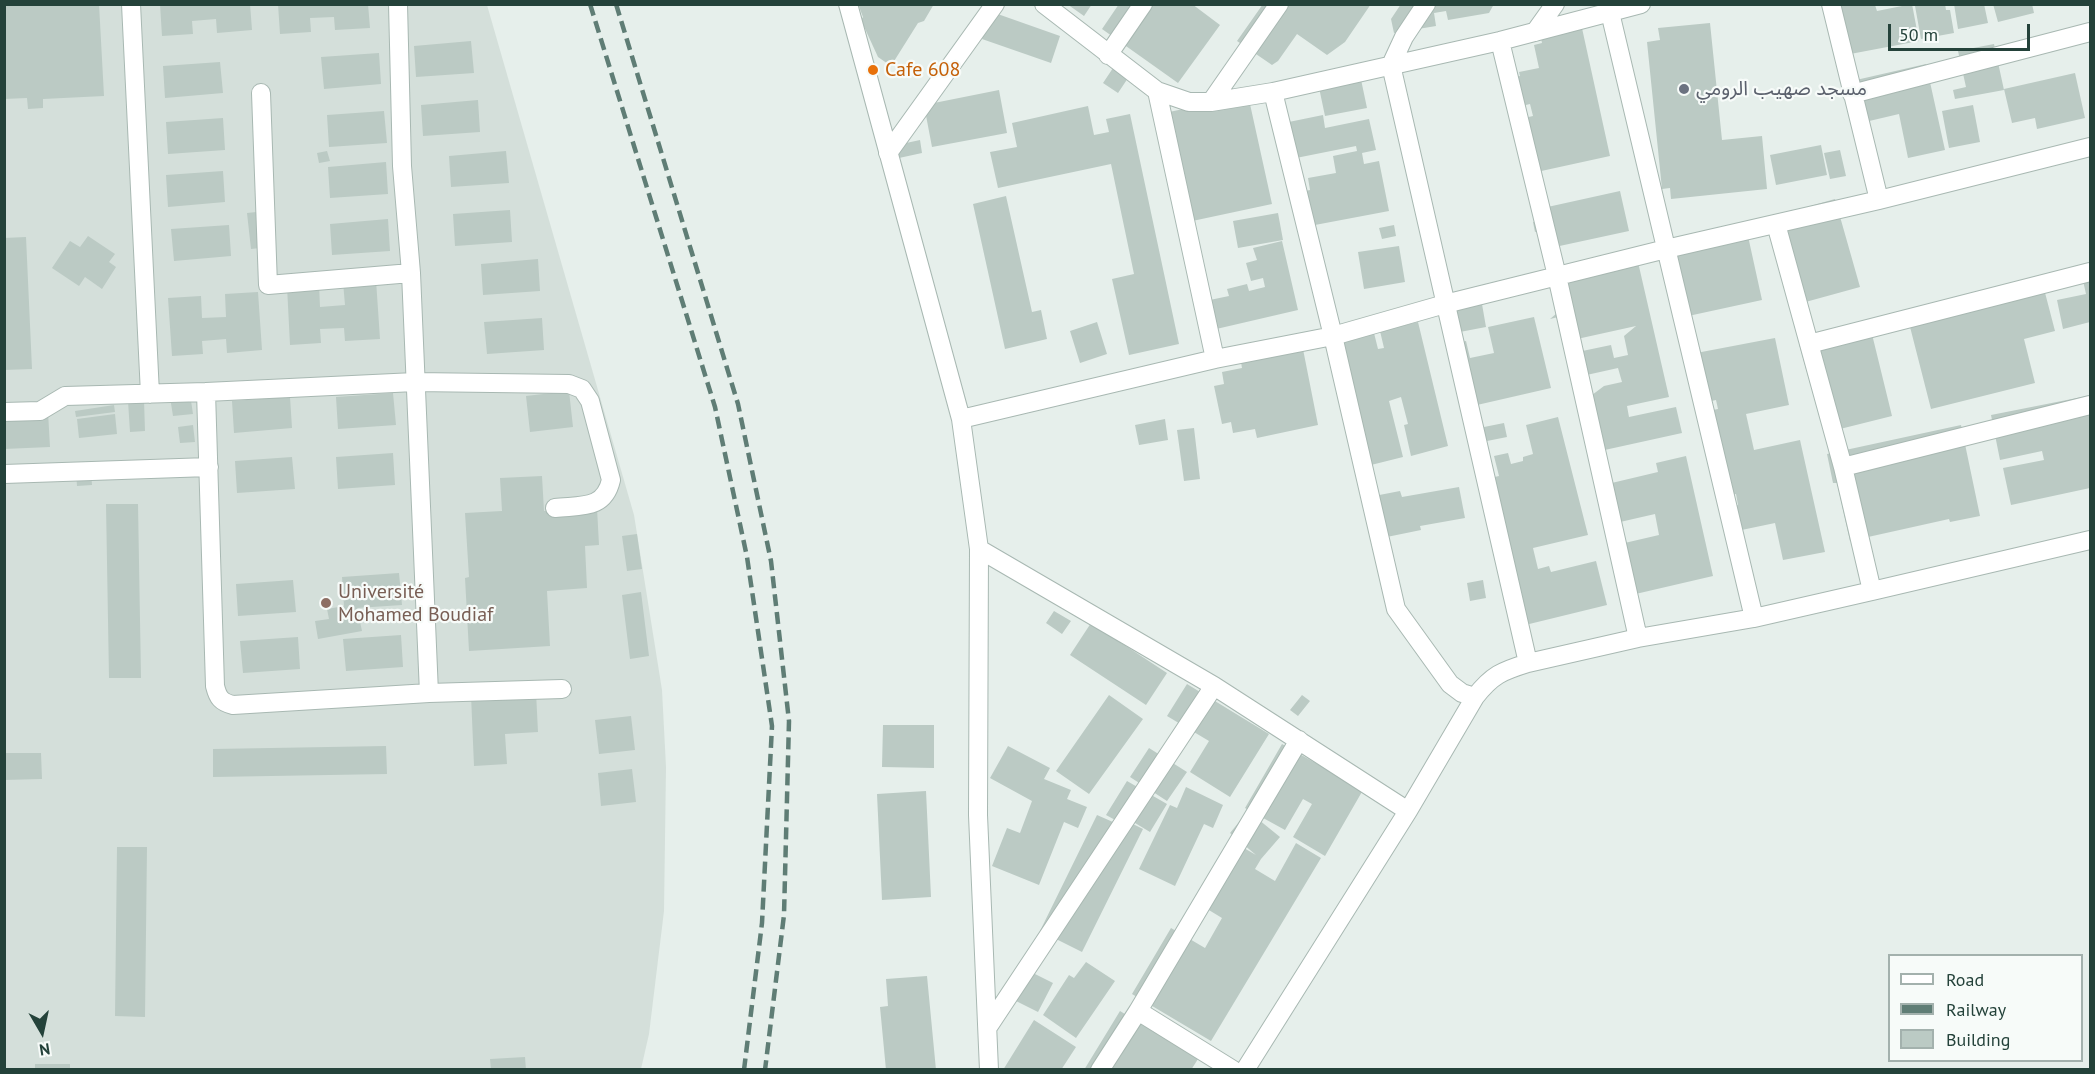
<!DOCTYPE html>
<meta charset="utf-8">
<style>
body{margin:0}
#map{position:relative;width:2095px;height:1074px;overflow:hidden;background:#e6efeb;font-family:"PT Sans",sans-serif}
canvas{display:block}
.frame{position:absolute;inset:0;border:6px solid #24423a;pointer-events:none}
.legend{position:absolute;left:1888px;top:954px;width:195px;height:108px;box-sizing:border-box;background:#f7fbf9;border:2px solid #a3b1ad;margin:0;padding:8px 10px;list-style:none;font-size:18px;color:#24423a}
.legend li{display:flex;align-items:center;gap:12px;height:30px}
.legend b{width:30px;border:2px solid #a3b1ad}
.north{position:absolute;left:12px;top:1002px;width:60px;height:60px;-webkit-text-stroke:4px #f7fbf9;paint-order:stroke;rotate:171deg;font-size:16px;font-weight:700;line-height:24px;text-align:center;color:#24423a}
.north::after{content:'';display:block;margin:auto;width:21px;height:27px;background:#24423a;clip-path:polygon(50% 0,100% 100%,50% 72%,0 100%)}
.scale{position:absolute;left:1888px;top:24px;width:142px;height:27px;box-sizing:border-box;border:3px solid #24423a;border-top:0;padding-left:8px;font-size:18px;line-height:21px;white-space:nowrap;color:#24423a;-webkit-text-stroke:4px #f7fbf9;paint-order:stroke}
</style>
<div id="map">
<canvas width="2095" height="1074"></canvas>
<div class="frame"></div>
<ul class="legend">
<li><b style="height:8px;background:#fff"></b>Road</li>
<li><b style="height:8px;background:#5f7d75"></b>Railway</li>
<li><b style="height:16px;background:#bbcac4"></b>Building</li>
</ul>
<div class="north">N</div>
<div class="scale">50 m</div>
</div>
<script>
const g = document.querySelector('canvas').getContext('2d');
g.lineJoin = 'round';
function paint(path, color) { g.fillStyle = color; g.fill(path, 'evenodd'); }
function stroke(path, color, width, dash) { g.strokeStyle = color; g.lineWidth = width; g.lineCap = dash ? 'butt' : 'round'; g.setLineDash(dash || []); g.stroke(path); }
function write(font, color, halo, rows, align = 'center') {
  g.font = font + ' "PT Sans","Noto Sans Arabic",sans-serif'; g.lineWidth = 4.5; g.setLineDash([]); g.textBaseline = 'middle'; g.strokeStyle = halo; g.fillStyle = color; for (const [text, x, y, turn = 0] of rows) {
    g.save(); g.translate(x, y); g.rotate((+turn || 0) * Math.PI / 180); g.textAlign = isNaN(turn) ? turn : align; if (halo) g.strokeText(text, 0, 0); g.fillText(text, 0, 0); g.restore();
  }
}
paint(new Path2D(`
 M5,5H487L634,515L662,690L666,767L664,911L649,1034L641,1069L5,1070Z`), '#d4dfda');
paint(new Path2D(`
 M4,4H99L104,96L43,99V108L28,109L27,98L4,99Z
 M160,4H250L252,30L217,33L216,19L192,21L193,34L162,36Z
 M278,4H368L370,28L335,30L334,17L310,18L311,32L280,34Z
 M858,4H934L924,21L918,23L891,66L878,57L861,20L863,17Z
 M1067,4H1092L1084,16Z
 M1119,4H1192L1220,25L1178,83L1102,29Z
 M1263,4H1371L1345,42L1327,55L1297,34L1278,61L1272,65L1237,41Z
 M1401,4H1494L1489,13L1448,20L1446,11L1434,13L1436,26L1394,33L1391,19Z
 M1912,4L1919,41L1845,55L1836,5H1875L1877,11Z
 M1922,4H1945L1946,10H1950L1954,33L1921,39L1915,6Z
 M1954,4H1984L1988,23L1958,29Z
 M1993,4H2032L2034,13L1998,22Z
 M992,12L1060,36L1051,63L982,39Z
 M1580,19L1610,156L1523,175L1511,121L1533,116L1530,104L1509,109L1502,80L1520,76L1519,72L1539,68L1534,45L1542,43L1539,28Z
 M1710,23L1722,140L1762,136L1767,189L1671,199L1670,188L1662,189L1647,42L1660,40L1658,28Z
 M471,41L474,73L416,77L414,46Z
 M1994,44L2004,90L1955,99L1953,90L1966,87L1958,51Z
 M379,53L381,84L324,89L321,57Z
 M220,62L223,93L165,98L163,66Z
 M1926,64L1945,150L1908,158L1899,114L1865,122L1856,80Z
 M1113,68L1128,78L1118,93L1103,83Z
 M1359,70L1367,108L1325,116L1317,78Z
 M2075,73L2085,118L2037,129L2035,118L2012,123L2004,89Z
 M999,90L1007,133L932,147L924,105Z
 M1248,95L1272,204L1183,223L1160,114Z
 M478,100L480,132L423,136L421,105Z
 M1973,105L1980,142L1949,148L1942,111Z
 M1088,106L1094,135L1109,132L1106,119L1130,114L1179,344L1129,355L1112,279L1134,274L1111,164L998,188L990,152L1017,147L1012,123Z
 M384,111L387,143L329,147L327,115Z
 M1323,115L1325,128L1369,119L1376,150L1362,153L1364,164L1379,161L1389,211L1299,228L1292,194L1310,190L1308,178L1336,173L1333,156L1357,151L1356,146L1286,160L1279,124Z
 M223,118L225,150L168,154L166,122Z
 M920,140L922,153L899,158L897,145Z
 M1821,145L1827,175L1776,185L1770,155Z
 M1840,150L1846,176L1830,179L1824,153Z
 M327,151L330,161L319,163L317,153Z
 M506,151L509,183L451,187L449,156Z
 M386,162L388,194L330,198L328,167Z
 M223,171L225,202L168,207L166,175Z
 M1620,191L1629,231L1541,250L1538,238L1551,235L1549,228L1535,232L1533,222L1545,219L1543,208Z
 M1006,196L1032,312L1041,310L1047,339L1005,349L973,204Z
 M1835,199L1860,287L1791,306L1768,218Z
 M510,210L512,242L455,246L453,214Z
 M266,211L269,247L251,249L247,213Z
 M1278,213L1283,240L1238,248L1233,221Z
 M388,219L390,251L332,255L330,224Z
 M229,225L231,256L174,261L171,229Z
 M1394,225L1396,236L1382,239L1379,228Z
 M1746,227L1762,300L1679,318L1663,245Z
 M88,236L115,254L109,262L116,267L102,289L85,277L79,286L52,268L70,241L80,247Z
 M26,237L32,369L4,370V238Z
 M1282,241L1298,310L1212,330L1205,301L1229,296L1227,289L1247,284L1249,291L1265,287L1263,278L1251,281L1246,263L1257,260L1253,248Z
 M1399,246L1405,282L1364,289L1358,252Z
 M1635,249L1669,397L1627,406L1629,417L1676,407L1682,433L1591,453L1592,395L1604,386L1622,382L1618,368L1573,378L1568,354L1611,345L1614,358L1628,355L1624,336L1636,326L1568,341L1562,316L1550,319L1563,308L1554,267Z
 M538,259L540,291L483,295L481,264Z
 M2090,274V322L2063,329L2057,300L2086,294L2082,276Z
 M376,280L380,339L345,341L344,328L320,329L321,343L290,345L287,286L319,284L320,307L345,305L343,282Z
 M2043,285L2055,331L2024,339L2035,383L1931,409L1908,319Z
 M1479,287L1486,327L1444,335L1436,296Z
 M258,292L262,350L227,353L226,339L202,341L203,354L172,356L168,298L201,296L202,318L226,317L225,294Z
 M1370,317L1378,349L1384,348L1380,331L1418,322L1448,446L1411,456L1404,425L1408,424L1401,397L1389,401L1403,457L1359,468L1325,328Z
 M1534,317L1551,388L1477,405L1447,345L1466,341L1470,358L1494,353L1488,327Z
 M542,318L544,350L487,354L484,322Z
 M1097,322L1107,354L1080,363L1070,331Z
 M1870,326L1892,416L1824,433L1799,344Z
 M1775,338L1789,405L1746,414L1754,450L1800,440L1825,552L1783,560L1775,523L1732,532L1727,508L1738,505L1736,494L1721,497L1703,412L1718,409L1716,400L1702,403L1691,354Z
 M1301,339L1318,425L1257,438L1255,429L1233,433L1231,422L1222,424L1214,386L1224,384L1222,372L1242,368L1239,351Z
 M569,391L573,427L530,432L526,396Z
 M393,393L396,425L338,429L336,397Z
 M190,394L193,414L173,416L170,397Z
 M2087,396L2090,411V488L2011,505L2003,468L2044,460L2042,451L2000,460L1991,415Z
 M290,397L292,428L234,433L232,401Z
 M144,400L145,431L130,432L128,401Z
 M114,405L115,412L76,417L75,411Z
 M48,412L50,447L4,449V414Z
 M115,414L117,434L79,438L77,419Z
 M1558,417L1588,535L1533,548L1538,569L1549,566L1551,572L1596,561L1607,605L1517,627L1481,480L1499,476L1494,456L1508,453L1511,464L1523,461V457L1533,454L1526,425Z
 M1165,419L1168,440L1139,445L1135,425Z
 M1504,423L1507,437L1477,443L1474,429Z
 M193,425L195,442L180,443L178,427Z
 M1961,425L1980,516L1950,522L1949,519L1850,541L1837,483H1833L1827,454Z
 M1194,428L1200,479L1184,481L1177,430Z
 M393,453L395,485L338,489L336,457Z
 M1686,456L1713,576L1627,596L1616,545L1659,535L1655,514L1607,525L1599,486L1658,472L1656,463Z
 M292,457L295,489L237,493L235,461Z
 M91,471L92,485L77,486L76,472Z
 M542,476L544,511L597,508L599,545L585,546L587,588L547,591L550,646L469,651L465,578L469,577L465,513L502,511L500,478Z
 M1459,487L1465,518L1420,526L1421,530L1377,539L1369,497L1400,491L1402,497Z
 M106,504H138L141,678H109Z
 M637,534L642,569L627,571L622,536Z
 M399,573L402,605L357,608L362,631L318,639L315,621L329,619L327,609L344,606L342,577Z
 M293,580L296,612L238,616L236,584Z
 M1483,580L1486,598L1470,601L1467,583Z
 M641,592L649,656L630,659L622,595Z
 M1054,611L1071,621L1062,634L1046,623Z
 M1091,623L1167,673L1146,705L1070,655Z
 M401,635L403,667L346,671L343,639Z
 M298,637L300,669L243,673L240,641Z
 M1187,684L1269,734L1230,797L1190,772L1209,741L1167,716Z
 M536,692L538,732L505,734L507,764L474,766L471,695Z
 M1109,695L1143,719L1089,794L1056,771Z
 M1302,695L1310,701L1298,716L1290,710Z
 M631,716L635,750L599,754L595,720Z
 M883,725H934V768L882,767Z
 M1282,744L1363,790L1325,856L1293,837L1312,804L1303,799L1285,830L1245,808Z
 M386,746L387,774L213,777V749Z
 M1008,746L1050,768L1044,779L1071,790L1067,799L1087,807L1078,828L1064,822L1039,885L992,866L1007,828L1020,833L1032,801L990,778Z
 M1149,748L1187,772L1167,801L1130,777Z
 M4,753H41L42,779L4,780Z
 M632,769L636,802L601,806L598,773Z
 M1127,781L1167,804L1150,832L1120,814L1117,821L1106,815Z
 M1186,787L1223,805L1213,828L1204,824L1175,886L1139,869L1170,805L1177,808Z
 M926,791L931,897L882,900L877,794Z
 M1248,811L1280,837L1261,859L1255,869L1275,881L1296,843L1321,858L1211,1041L1132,994L1171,928L1205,948L1222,918L1194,901L1230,840L1256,855L1230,833Z
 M1097,815L1122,826L1125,820L1143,829L1082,952L1040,931Z
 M117,847H147L145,1017L115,1016Z
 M1086,962L1115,981L1076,1038L1043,1015L1069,975L1074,978Z
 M1021,967L1053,983L1038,1012L1006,996Z
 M927,976L936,1070H886L880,1007L888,1006L886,979Z
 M1120,1011L1198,1059L1191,1070H1084Z
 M1034,1020L1076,1047L1061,1070H1003Z
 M525,1057L526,1070H491L490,1059Z
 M35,1064H70V1070H35Z`), '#bbcac4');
const minor = new Path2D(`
 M131,4L150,394
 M848,4L961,419L979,549L978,815L989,1070
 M1044,4L1157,91L1189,102H1211L1273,92L1500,41L1641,4
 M1426,4L1404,37L1391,65L1528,663L1638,638
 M1608,4L1754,618L1872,591
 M1831,4L1879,200
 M1535,32L1555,4
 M1500,41L1557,276L1638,638L1754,618
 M1108,55L1143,4
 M1157,91L1215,359
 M1273,92L1333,336L1396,609L1450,684L1462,693L1475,697C1492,675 1502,671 1528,663
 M261,93L268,285L411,273
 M1852,94L2090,32
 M1211,102L1279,4
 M888,153L995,4
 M1776,224L1843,467L2090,405
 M1809,344L2090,272
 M206,392L415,382L569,384L582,389L590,401L611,480C604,510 581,505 555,508
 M4,412L40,411L65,396L206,392L215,686C218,698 221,702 233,705L429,693L411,273L402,166L398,4
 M961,419L1215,359L1333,336L1445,304L1666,249L1879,200L2090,147
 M1843,467L1872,591L2090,540
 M4,474L209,467
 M979,549L1214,686L1408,811L1245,1070
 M429,693L562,689
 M1408,811L1475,697
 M1138,1011L1233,1070
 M988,1027L1214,686
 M1100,1070L1138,1011L1299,740`);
stroke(minor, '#a8b8b2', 20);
stroke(minor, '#fff', 18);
stroke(new Path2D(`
 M590,4L715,407L747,557L772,726L762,923L744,1070
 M616,4L738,404L771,561L789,721L784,915L765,1070`), '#5f7d75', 4.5, [12, 6]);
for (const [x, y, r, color] of [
 [873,70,6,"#e8710a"],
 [1684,89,6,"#6b7280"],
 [326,603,6,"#8d6e63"]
]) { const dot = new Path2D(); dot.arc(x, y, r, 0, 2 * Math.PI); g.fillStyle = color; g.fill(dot); stroke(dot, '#f7fbf9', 2); }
write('20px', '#c56008', '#f7fbf9', [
 ["Cafe 608",885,70]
], 'left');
write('20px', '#5b616d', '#f7fbf9', [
 ["مسجد صهيب الرومي",1696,89]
], 'left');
write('20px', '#785e54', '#f7fbf9', [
 ["Université",338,592],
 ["Mohamed Boudiaf",338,615]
], 'left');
</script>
